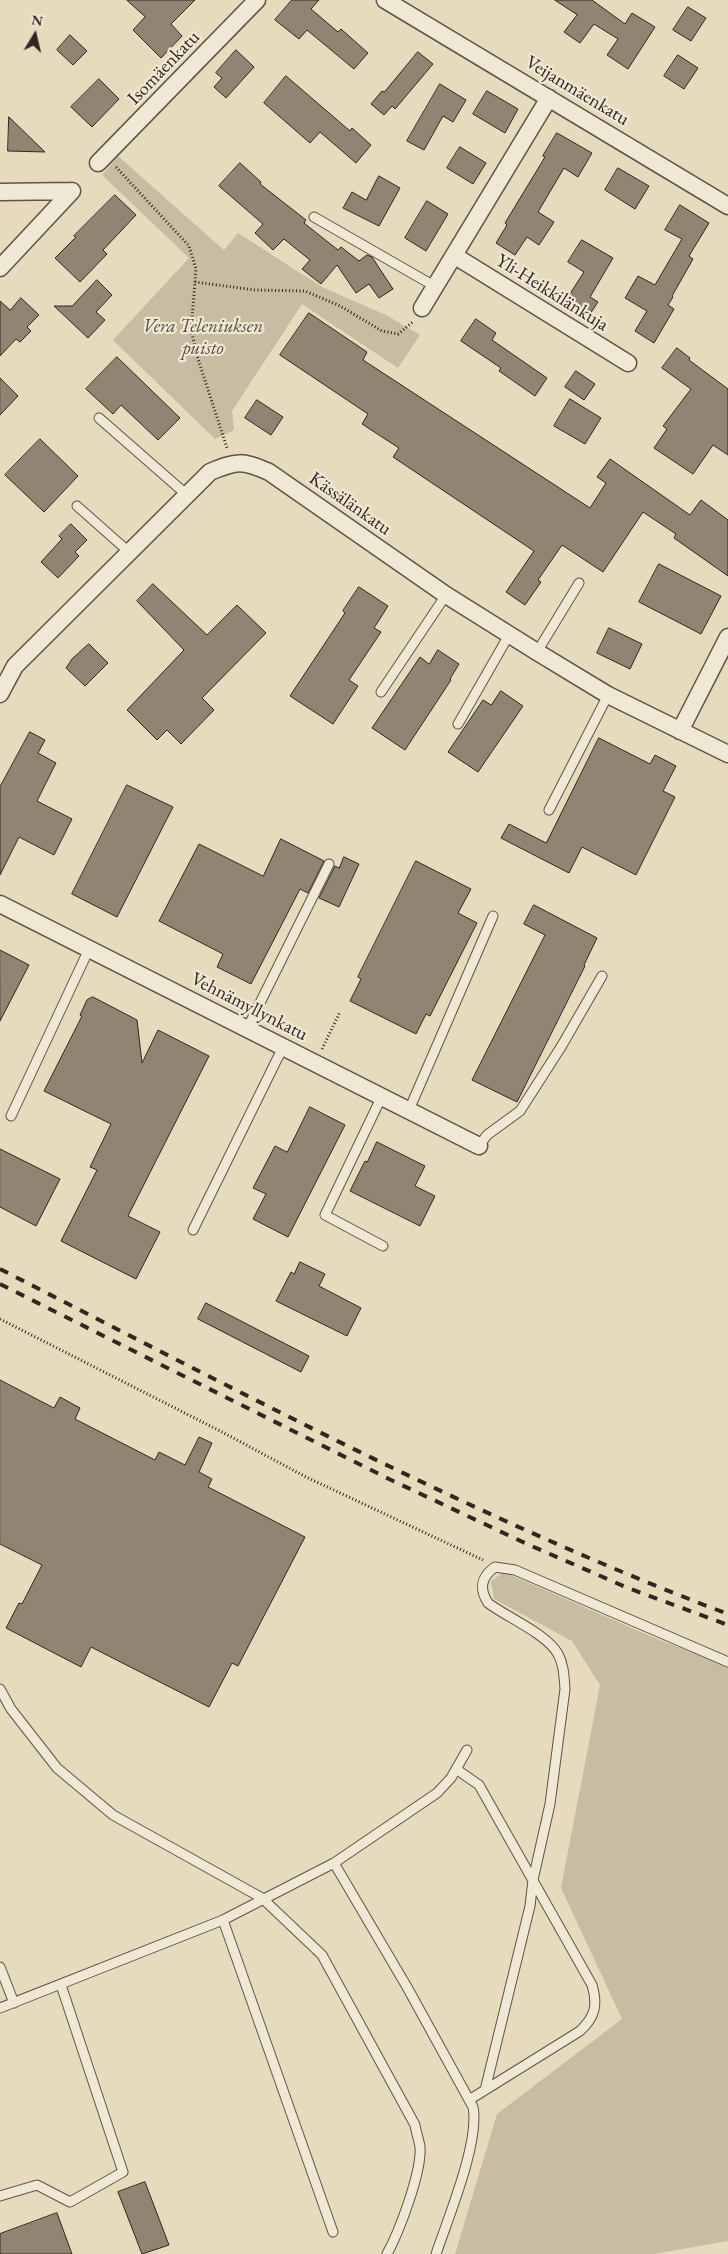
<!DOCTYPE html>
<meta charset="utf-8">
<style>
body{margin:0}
#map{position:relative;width:728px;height:2254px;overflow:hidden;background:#e6dbbd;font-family:"EB Garamond",serif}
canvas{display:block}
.north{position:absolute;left:10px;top:10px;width:50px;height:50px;-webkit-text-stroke:4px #efe8d4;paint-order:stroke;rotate:9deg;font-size:14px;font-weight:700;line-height:20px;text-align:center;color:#332621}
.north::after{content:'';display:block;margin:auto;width:18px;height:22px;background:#332621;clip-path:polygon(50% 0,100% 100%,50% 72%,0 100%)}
</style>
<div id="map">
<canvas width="728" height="2254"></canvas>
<div class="north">N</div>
</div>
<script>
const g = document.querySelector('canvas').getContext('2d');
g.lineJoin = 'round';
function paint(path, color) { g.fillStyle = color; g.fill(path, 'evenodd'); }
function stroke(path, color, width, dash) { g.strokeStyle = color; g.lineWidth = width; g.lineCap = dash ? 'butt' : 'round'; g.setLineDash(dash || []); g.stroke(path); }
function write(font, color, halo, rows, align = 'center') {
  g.font = font + ' "EB Garamond",serif'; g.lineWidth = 4.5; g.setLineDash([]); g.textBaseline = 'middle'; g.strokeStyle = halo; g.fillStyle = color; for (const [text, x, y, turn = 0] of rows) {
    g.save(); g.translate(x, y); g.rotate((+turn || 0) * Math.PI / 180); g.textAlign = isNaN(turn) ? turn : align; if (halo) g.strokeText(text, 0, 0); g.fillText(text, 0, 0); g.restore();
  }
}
paint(new Path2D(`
 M118,156L224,250L238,233L322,287L386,315L420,335L398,368L302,304L232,411L234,430L215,439L113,340L189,258L102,175Z
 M504,1572L657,1639L728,1666V2241L654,2254H455L497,2114L622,2019L561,1888L600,1685L572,1641L494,1599L491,1581Z`), '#c8bca2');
const building = new Path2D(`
 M127,0H195L171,24L182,36L161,58L133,30L145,17Z
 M292,0H319L311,9L338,32L341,29L368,53L354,69L307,30L299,39L275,20Z
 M555,0H592L625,24L632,13L655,27L628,69L607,55L618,39L594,24L580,43L564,32L577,15Z
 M688,7L706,18L691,41L673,30Z
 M70,35L87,51L73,65L57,50Z
 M236,50L254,67L226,98L214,87L222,78L216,73Z
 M418,52L433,64L395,109L392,106L384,115L371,104L382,91L384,92Z
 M678,55L698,68L684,89L664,76Z
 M286,76L350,131L352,128L371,145L356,163L320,132L310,143L264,103Z
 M99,79L119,99L92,127L71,107Z
 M440,84L466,100L453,122L443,116L424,150L407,141Z
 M487,91L518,109L505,133L473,114Z
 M9,117L45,152L8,151Z
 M557,133L592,153L578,177L564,168L538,212L554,222L539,245L527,237L515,255L496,243L507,225L505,223L545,157L543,156Z
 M460,147L486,163L473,184L447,168Z
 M240,163L261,182L260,184L306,220L304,223L338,250L341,247L359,261L367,255L372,257L393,289L379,298L369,284L356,293L337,265L321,284L302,269L310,260L284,239L273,250L255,233L263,224L219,186Z
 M618,168L649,186L635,209L605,190Z
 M379,176L400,188L379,226L343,208L352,192L366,200Z
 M115,195L136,215L103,250L107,254L80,282L55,258L76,237L74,236Z
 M427,201L448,214L426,251L405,238Z
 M680,205L709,223L689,256L693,259L672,296L673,297L668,305L674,309L654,343L635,331L647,311L625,298L638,276L655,285L682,239L665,230Z
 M582,240L613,258L590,297L598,302L590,314L566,300L584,272L568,262Z
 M97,280L112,295L96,312L105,320L88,338L54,306H72Z
 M21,298L39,315L27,327L31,331L20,342L16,339L0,356V301L10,310Z
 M309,313L367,352L363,360L590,508L606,483L597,477L610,459L690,515L701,500L728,520V576L674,538L676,534L643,512L603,572L562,545L538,580L541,582L525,605L506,592L534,551L393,457L399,448L362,424L368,414L280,355Z
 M476,319L496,333L492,340L547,378L535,396L499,371L501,368L461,341Z
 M677,348L690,358L689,360L728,389V455L713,445L693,474L654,448L667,429L663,426L691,389L662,368Z
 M117,357L180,418L158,440L121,405L113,414L86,389Z
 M576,371L595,384L584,400L565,387Z
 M0,378L18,396L0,415Z
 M570,399L601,418L585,444L554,426Z
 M257,400L283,417L271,435L245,418Z
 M40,439L78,476L44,512L5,475Z
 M71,524L87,540L75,552L79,556L58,578L41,562L62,539L59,536Z
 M659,564L721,596L701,634L639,602Z
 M153,584L207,635L237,605L266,633L202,698L214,710L181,744L167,730L157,740L127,710L184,650L137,601Z
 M359,587L388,606L374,628L381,632L349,680L358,686L333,724L290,696L345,613L343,611Z
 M609,628L642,644L630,669L597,653Z
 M89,644L108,663L85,686L66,668L72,659Z
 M438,650L459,664L450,679L451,680L405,750L372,728L420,657L429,664Z
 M501,691L523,706L478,772L448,752L483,700L491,705Z
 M30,732L45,740L38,753L56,763L37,801L72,819L54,855L19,837L0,875V787Z
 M599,738L650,764L655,755L676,766L663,791L675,797L636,875L582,847L569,873L501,838L509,824L546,843Z
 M127,785L173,807L117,917L72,894Z
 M281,839L324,861L308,893L300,889L251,984L217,967L223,954L159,921L199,844L263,876Z
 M344,857L359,864L339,907L319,898L335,866L339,868Z
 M416,861L471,889L458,913L477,923L430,1016L426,1014L416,1034L350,1001L361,979L358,977Z
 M534,905L597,938L584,965L585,966L517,1102L472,1080L545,935L524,924Z
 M0,950L29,965L0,1021Z
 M93,997L137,1020L142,1063L158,1030L209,1056L128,1216L160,1232L136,1279L61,1241L97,1170L90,1167L111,1124L44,1091L82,1016L80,1015L87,1000Z
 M310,1107L345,1125L288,1237L253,1219L266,1194L253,1188L275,1146L287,1152Z
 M377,1142L425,1166L415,1186L435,1196L420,1226L350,1191L365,1161L367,1162Z
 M0,1149L60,1179L36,1226L0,1207Z
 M300,1262L325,1274L319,1286L361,1308L347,1336L276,1301L291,1272L294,1274Z
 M206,1303L309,1356L301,1372L198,1319Z
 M0,1380L54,1408L60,1397L80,1408L75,1419L155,1460L159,1452L185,1465L199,1437L212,1443L199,1472L212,1479L208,1487L305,1537L238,1666L232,1663L209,1707L91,1647L81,1667L6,1628L19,1603L22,1604L42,1565L0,1544Z
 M145,2182L169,2245L142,2254L118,2192Z
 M57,2213L72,2254H0V2234Z`);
paint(building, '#908472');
stroke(building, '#332621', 1);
const lane = new Path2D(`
 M314,217L436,287
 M99,418L187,495
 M77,506L129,552
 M537,652L579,583
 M381,692L446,595
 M458,724L509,635
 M549,810L608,695
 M247,1029L329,864
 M382,1096L325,1215L383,1246
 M409,1110L493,916
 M11,1116L89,949
 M479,1146L487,1135L520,1111L561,1047L602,976
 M193,1230L283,1047
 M0,1689L11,1709L57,1768L113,1815L262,1898L322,1955L415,2125C416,2132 419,2140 420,2147C422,2172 399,2232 387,2254
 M456,1769L479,1785L592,1985C598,2005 595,2017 580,2031L469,2100
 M223,1920L333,2232
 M0,1967L14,2003
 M0,2008L223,1920L334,1863
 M485,2090L530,1906L533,1880L550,1804L565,1689C564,1677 564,1665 558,1654C547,1634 508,1618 488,1603C479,1589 481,1577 495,1567L515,1570L728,1662
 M0,2196L37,2185L70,2202L123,2172L61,1985
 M436,2254C448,2218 480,2142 473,2107L407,1987L334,1863L437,1793L451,1778L467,1750`);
const street = new Path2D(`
 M385,0L728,206
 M98,163L257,0
 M0,192L72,191
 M455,256L628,363
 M0,268L72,191
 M422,308L549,98
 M0,694L15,666L210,472C237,461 242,460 269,472L446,595L537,652L608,695L728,754
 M680,731L728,637
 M0,904L479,1146`);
stroke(lane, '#605348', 11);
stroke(street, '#605348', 19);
stroke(new Path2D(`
 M116,167L189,246L196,269L191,330L198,359L227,448
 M195,282L255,290L305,291L340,306L382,331L398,334L414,321
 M322,1049L340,1012
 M0,1319L222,1432L306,1477L483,1560`), '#332621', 3, [1, 2.5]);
stroke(lane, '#efe8d4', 9);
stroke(street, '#efe8d4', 16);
stroke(new Path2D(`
 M0,1269C239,1391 476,1519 728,1614
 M0,1284L389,1479L527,1544L628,1588L728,1625`), '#332621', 4, [9, 9]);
write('19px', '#332621', '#efe8d4', [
 ["Isomäenkatu",164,68,-46],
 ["Veijanmäenkatu",577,91,31],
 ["Yli-Heikkilänkuja",552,293,32],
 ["Kässälänkatu",350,504,35],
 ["Vehnämyllynkatu",249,1007,27]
]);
write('italic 19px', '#584c41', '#efe8d4', [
 ["Vera Teleniuksen",203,327],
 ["puisto",203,349]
]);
</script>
